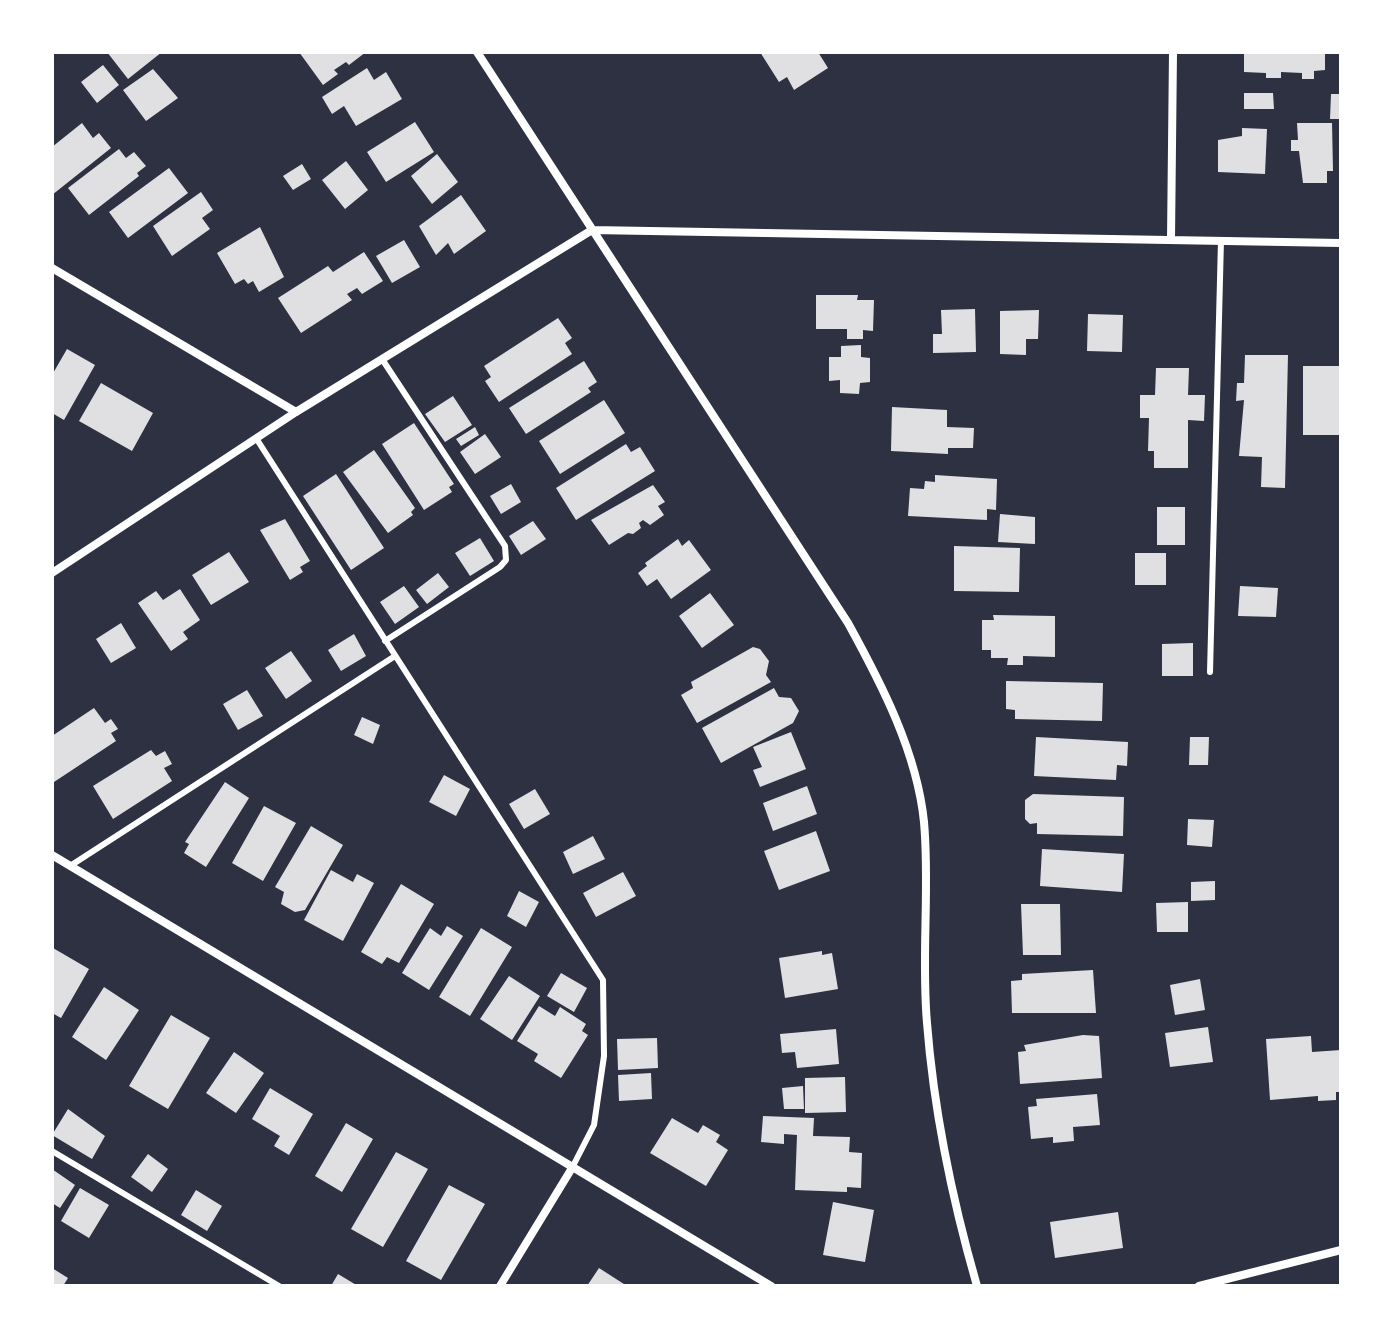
<!DOCTYPE html>
<style>
body{margin:0}
#map{position:relative;width:1393px;height:1338px;overflow:hidden;background:#2d3142;font-family:"Roboto Condensed",sans-serif}
canvas{display:block}
.frame{position:absolute;inset:0;border:54px solid #fff;pointer-events:none}
</style>
<div id="map">
<canvas width="1393" height="1338"></canvas>
<div class="frame"></div>
</div>
<script>
const g = document.querySelector('canvas').getContext('2d');
g.lineJoin = 'round';
function paint(path, color) { g.fillStyle = color; g.fill(path, 'evenodd'); }
function stroke(path, color, width, dash) { g.strokeStyle = color; g.lineWidth = width; g.lineCap = dash ? 'butt' : 'round'; g.setLineDash(dash || []); g.stroke(path); }
paint(new Path2D(`
 M107,52H162L128,79Z
 M299,52H366L349,65L346,62L334,70L338,74L323,85Z
 M760,52H818L828,68L794,90L787,77L779,82Z
 M1244,52H1325V70L1314,71V79H1302V73L1281,72V78H1266V73L1244,72Z
 M103,65L119,85L97,103L81,82Z
 M367,68L374,80L386,72L402,99L356,126L344,106L332,114L322,97Z
 M153,69L178,98L146,121L123,90Z
 M1244,93H1273L1274,109H1244Z
 M1331,94H1341V119H1330Z
 M415,122L434,152L386,182L367,152Z
 M82,123L93,138L99,133L111,148L52,195V147Z
 M1297,123H1332L1333,171H1327V183H1303L1299,151H1291V140H1298Z
 M1242,128L1267,129L1265,174L1218,172V140L1242,136Z
 M119,149L126,158L134,152L146,166L137,173L139,176L89,215L68,188Z
 M437,154L458,182L432,204L411,176Z
 M346,161L368,190L345,209L322,180Z
 M302,164L311,179L293,190L283,176Z
 M169,168L188,193L128,238L109,212Z
 M201,192L213,210L202,218L210,229L172,256L153,226Z
 M461,195L486,231L454,254L448,243L436,255L419,226Z
 M260,227L284,277L259,292L253,281L248,284L244,279L235,284L217,253Z
 M404,240L420,267L392,283L376,256Z
 M364,252L383,281L362,294L357,288L347,294L352,300L301,333L278,298L328,266L333,272Z
 M816,295H858L857,300H874L873,331L863,330V339H847V329H816Z
 M975,309L976,352L933,353V334H942L941,310Z
 M1039,310L1038,339H1026V355L1000,354V311Z
 M1088,314L1123,315L1122,352L1087,351Z
 M558,318L572,338L565,343L572,354L499,402L485,381L491,377L484,366Z
 M861,345V357L870,358V382L860,383L859,394L840,393V380L829,381V357H841V346Z
 M67,349L95,365L64,420L52,413V375Z
 M1245,355H1288L1285,488L1261,487L1262,457L1239,456L1244,400L1236,401L1237,383H1244Z
 M584,361L597,382L588,388L591,392L526,434L509,408Z
 M1303,366H1341V435H1303Z
 M1156,368H1189L1188,395H1205L1204,421L1188,420V468H1154V451H1148L1149,418H1140V395H1155Z
 M101,383L153,413L132,451L79,421Z
 M453,396L472,425L445,442L425,414Z
 M604,400L625,433L560,474L539,441Z
 M892,407L947,410V427L974,428L973,448H948V454L891,451Z
 M414,423L454,484L449,487L452,492L424,510L382,444Z
 M475,427L479,435L461,446L456,439Z
 M485,434L501,457L475,474L460,452Z
 M626,444L631,452L640,447L655,471L576,520L556,488Z
 M374,450L415,508L411,512L413,515L388,533L343,472Z
 M336,474L384,548L351,570L303,496Z
 M935,475L997,479L996,510L987,509V520L908,516L910,488L924,489L925,481L935,482Z
 M511,484L521,502L501,514L490,496Z
 M653,485L665,502L658,506L664,515L650,525L643,520L639,523L641,528L633,534L628,533L609,545L591,520Z
 M1157,507H1185V545H1157Z
 M1000,514L1035,517V544L998,542Z
 M285,519L310,561L300,567L303,572L290,580L260,530Z
 M533,521L546,539L521,555L509,536Z
 M480,538L494,561L470,576L455,553Z
 M678,539L682,546L689,540L711,570L671,599L657,579L647,586L638,573L647,566L645,563Z
 M954,546L1020,548L1019,592L954,591Z
 M229,552L249,582L211,605L192,575Z
 M1135,553H1166V585H1135Z
 M438,573L449,587L427,604L416,590Z
 M404,586L419,607L395,624L380,602Z
 M1240,586L1278,588L1276,617L1238,616Z
 M180,589L200,620L183,632L188,639L171,651L138,603L156,591L163,600Z
 M710,593L734,625L702,648L679,616Z
 M993,615L1055,616V657L1023,656V665H1007L1008,658H991V650H982V620H994Z
 M121,623L136,648L111,663L96,639Z
 M354,634L366,656L341,671L328,650Z
 M1193,643V676H1162V644Z
 M753,647L760,649L769,661L766,675L771,682L697,723L681,695L693,688L691,682Z
 M291,651L312,681L286,699L265,668Z
 M1006,681L1103,683L1102,721L1015,719V710L1006,709Z
 M774,688L779,697L791,698L799,711L793,723L721,763L702,728Z
 M247,690L263,716L238,730L223,704Z
 M94,708L105,723L111,719L118,729L111,733L116,741L54,782L52,736Z
 M362,717L380,725L373,744L354,735Z
 M791,732L806,769L760,787L753,770L762,767L753,747Z
 M1036,737L1128,742L1127,766L1117,765L1116,780L1034,776Z
 M1190,737H1209L1208,765H1189Z
 M151,750L156,756L165,751L172,764L164,768L172,781L113,819L93,786Z
 M444,775L470,789L456,816L429,802Z
 M225,782L249,798L206,867L184,853L189,844L185,842Z
 M807,786L817,814L773,831L763,803Z
 M535,789L550,814L524,829L509,804Z
 M1033,794L1124,797L1123,836L1037,834V823L1030,824L1025,819V800Z
 M264,806L296,823L263,881L232,863Z
 M1188,819L1214,820L1212,847L1187,845Z
 M311,826L343,845L305,910L295,912L281,904L284,892L275,887Z
 M816,831L830,871L779,890L764,851Z
 M593,836L605,859L573,874L563,852Z
 M1042,849L1124,854L1122,892L1040,886Z
 M331,870L353,882L357,874L374,883L343,941L304,920Z
 M623,872L636,896L596,917L583,893Z
 M1215,881V900L1191,901V882Z
 M401,884L434,904L399,963L387,957L382,964L361,952Z
 M519,891L539,902L526,927L507,916Z
 M1188,902V932H1157L1156,903Z
 M1021,904H1060L1061,955H1023Z
 M447,926L463,936L429,990L402,973L430,928L441,936Z
 M481,928L512,947L470,1016L439,997Z
 M53,948L89,969L61,1018L52,1013Z
 M822,951V955L832,953L838,989L785,998L779,958Z
 M1093,970L1096,1013H1012L1011,981L1022,980V974Z
 M561,973L587,988L574,1012L547,996Z
 M509,976L540,996L512,1040L480,1019Z
 M1200,979L1205,1010L1175,1015L1170,985Z
 M104,987L139,1010L106,1060L72,1037Z
 M539,1006L555,1016L560,1007L586,1024L582,1031L588,1035L561,1078L534,1061L538,1054L517,1041Z
 M171,1015L210,1038L168,1109L129,1086Z
 M1208,1027L1213,1062L1170,1067L1165,1033Z
 M836,1029L839,1064L797,1068L795,1052L782,1053L780,1034Z
 M1083,1035L1099,1036L1102,1078L1020,1084L1018,1052L1026,1051L1024,1045Z
 M1311,1036L1312,1052L1341,1050V1092H1336V1100L1318,1101V1096L1270,1100L1266,1039Z
 M657,1038L658,1068L618,1070L617,1039Z
 M234,1052L264,1073L236,1113L206,1093Z
 M651,1073L652,1099L619,1101L618,1075Z
 M845,1077L846,1112L805,1113V1078Z
 M803,1086L804,1109H784L782,1088Z
 M270,1088L313,1114L289,1155L274,1146L280,1136L252,1119Z
 M1097,1094L1100,1125L1073,1127L1074,1141L1053,1143V1137L1031,1139L1028,1107L1037,1106L1036,1099Z
 M68,1109L105,1136L92,1159L52,1135Z
 M763,1116L814,1118L813,1136L850,1137L849,1152L862,1153L861,1188L847,1187V1192L795,1190L797,1135L784,1134V1144L761,1142Z
 M672,1118L698,1133L703,1125L720,1135L716,1142L728,1150L706,1186L650,1153Z
 M346,1123L373,1139L342,1192L315,1176Z
 M396,1152L428,1169L383,1247L351,1229Z
 M148,1154L168,1169L152,1192L131,1177Z
 M52,1169L75,1185L60,1208L52,1203Z
 M449,1185L485,1204L441,1280L406,1261Z
 M80,1188L109,1205L89,1238L61,1221Z
 M196,1190L222,1206L207,1231L181,1215Z
 M833,1202L874,1210L865,1262L823,1255Z
 M1118,1212L1123,1248L1055,1258L1050,1222Z
 M52,1268L68,1278L63,1286H52Z
 M599,1268L627,1286H587Z
 M338,1274L358,1286H331Z`), '#e0e0e3');
stroke(new Path2D(`
 M382,359L505,546L506,560L500,567L385,641
 M256,438L603,980L604,1056L594,1125L572,1168
 M1210,672L1221,240
 M70,866L395,656
 M52,1151L279,1286`), '#fff', 6);
stroke(new Path2D(`
 M477,52L848,623C881,683 917,752 924,822C930,888 921,956 927,1023C934,1113 952,1199 977,1286
 M1171,239L1173,52
 M52,268L296,412
 M52,573L296,412L592,230L1341,243
 M52,855L771,1286
 M500,1286L572,1168
 M1199,1286L1341,1250`), '#fff', 8);
</script>
